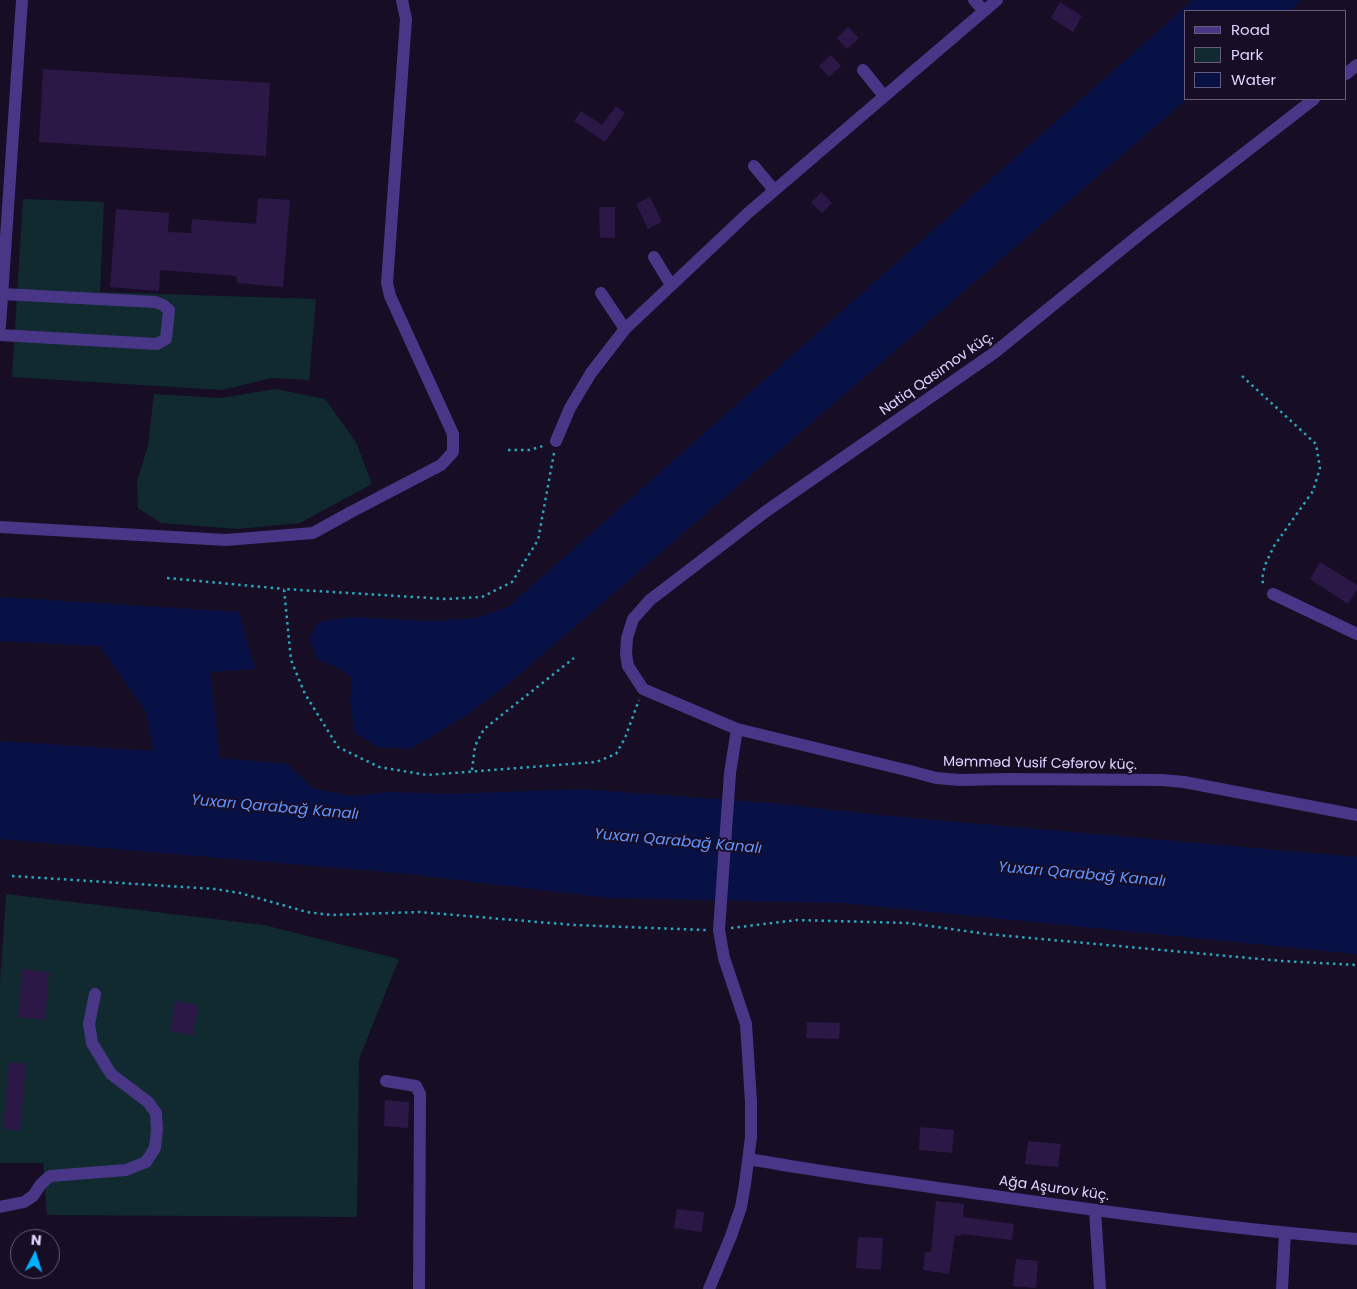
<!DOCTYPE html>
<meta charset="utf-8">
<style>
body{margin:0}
#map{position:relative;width:1357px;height:1289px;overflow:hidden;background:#170d25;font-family:Poppins,sans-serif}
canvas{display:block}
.legend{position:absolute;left:1184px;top:10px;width:162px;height:90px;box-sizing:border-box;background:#170d25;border:1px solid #675c7c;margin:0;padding:6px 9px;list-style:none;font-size:15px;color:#e0d2ff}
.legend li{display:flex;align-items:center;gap:10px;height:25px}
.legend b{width:25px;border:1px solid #675c7c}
.north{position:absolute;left:10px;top:1229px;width:50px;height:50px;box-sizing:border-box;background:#170d25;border:1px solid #675c7c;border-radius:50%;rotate:5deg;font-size:14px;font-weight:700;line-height:20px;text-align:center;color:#e0d2ff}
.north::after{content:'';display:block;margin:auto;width:18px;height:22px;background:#00affd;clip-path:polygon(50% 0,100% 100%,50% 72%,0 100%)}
</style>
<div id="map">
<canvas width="1357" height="1289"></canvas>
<ul class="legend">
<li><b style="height:6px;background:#4a3687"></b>Road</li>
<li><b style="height:14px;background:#102a30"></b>Park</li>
<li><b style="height:14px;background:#071145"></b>Water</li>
</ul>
<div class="north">N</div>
</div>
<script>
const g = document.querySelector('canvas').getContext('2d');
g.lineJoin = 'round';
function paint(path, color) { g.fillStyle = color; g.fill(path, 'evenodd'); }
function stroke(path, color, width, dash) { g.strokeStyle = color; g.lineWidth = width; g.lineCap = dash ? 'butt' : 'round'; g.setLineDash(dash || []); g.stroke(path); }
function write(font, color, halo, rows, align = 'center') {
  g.font = font + ' Poppins,sans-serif'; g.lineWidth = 4; g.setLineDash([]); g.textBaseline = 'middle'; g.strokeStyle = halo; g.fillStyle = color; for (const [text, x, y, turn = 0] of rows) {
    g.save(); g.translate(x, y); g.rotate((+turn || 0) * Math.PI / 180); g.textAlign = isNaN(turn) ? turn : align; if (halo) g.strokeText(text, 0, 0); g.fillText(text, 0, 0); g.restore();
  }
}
paint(new Path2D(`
 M23,199L104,202L100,292L316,299L309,380L272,378L222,390L12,377Z
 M276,389L325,399L356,442L372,484L300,523L238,529L161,523L138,508L137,481L148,446L154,394L220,398Z
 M6,894L264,925L399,959L359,1059L357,1217L47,1215L43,1163H0V983Z`), '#102a30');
paint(new Path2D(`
 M1193,0H1302L1289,11H1186V99H1187L514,679L467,715L410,749L377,747L355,733L350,701L352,678L340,669L318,660L309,639L318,622L352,617L433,621L476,618L509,606Z
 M0,597L239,612L255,669L210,672L220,758L287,764L314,789L352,796L388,792L449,794L580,789L770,803L890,816L1357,857V954L841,903L608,898L408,874L0,839V741L153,751L146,712L100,646L0,641Z`), '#071145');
paint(new Path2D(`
 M1060,2L1082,16L1073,32L1051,18Z
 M848,27L859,38L847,49L837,38Z
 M831,55L841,66L829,77L819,66Z
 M43,69L270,83L266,156L39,142Z
 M616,106L625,113L605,142L574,121L581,111L602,125Z
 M821,192L832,203L822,213L811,203Z
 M650,197L662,222L648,229L636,204Z
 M258,198L290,200L283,287L237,283V276L160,270L159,291L110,287L116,209L169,213L168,232L191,233L192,219L256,224Z
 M599,207H615V238H600Z
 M1320,562L1357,585V590L1348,604L1310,579Z
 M22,969L49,972L45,1020L18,1017Z
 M175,1001L198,1005L193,1035L170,1031Z
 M807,1022L840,1023L839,1039L806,1038Z
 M9,1062L26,1064L20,1131L3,1129Z
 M385,1100L409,1102L408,1128L384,1126Z
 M920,1127L954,1130L952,1153L919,1150Z
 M1028,1141L1061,1144L1058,1167L1025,1164Z
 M936,1201L964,1204L963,1217L1014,1224L1012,1240L961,1234V1236L955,1235L949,1274L923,1270L925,1252H931Z
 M677,1209L704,1212L702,1232L674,1228Z
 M858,1237L883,1238L881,1270L856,1268Z
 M1016,1259L1038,1261L1036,1288L1013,1286Z`), '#2c1847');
stroke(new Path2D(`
 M1242,376L1316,444L1320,468L1313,491L1274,546L1265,565L1262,579L1264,587
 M508,450H530L546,445
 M554,453L538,540L512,582L482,597L446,599L284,589L291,660L305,694L338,747L379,767L427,775L596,762L616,754L625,738L639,700
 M167,578L284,589
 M472,770L475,746L484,729L574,658
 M12,876L215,889L240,893L307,912L331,915L419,912L574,925L706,930
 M731,928L797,920L908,923L987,934L1282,961L1357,965`), '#29a6bc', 2.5, [2.5, 4]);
stroke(new Path2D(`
 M974,0L984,11
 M863,70L884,96
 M1346,74L1357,65
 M1314,99L1144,231L994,353L765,512L650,600L633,619L627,638L626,654L628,666L643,689L737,729L910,771L936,778L960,780L1008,779L1162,780L1184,782L1357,815
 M754,166L774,190
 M654,257L671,285
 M601,293L625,329
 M0,326L22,0
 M0,335L157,344L166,339L169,310L163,305L155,302L2,294
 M556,441L570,408L591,373L625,329L748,213L997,0
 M0,527L226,540L313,533L351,512L441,465L453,452V434L390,296L387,283L406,19L402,0
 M1273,594L1357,634
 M386,1081L416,1086L420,1094L419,1289
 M749,1159C826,1173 904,1183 981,1194C1106,1212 1231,1229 1357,1239
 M0,1207L24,1202L33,1196L41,1184L50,1176L126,1170L146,1162L155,1148L157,1130L156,1113L148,1102L111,1074L92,1043L89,1024L95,994
 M1095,1210L1100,1289
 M709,1289L731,1236L741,1207L745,1184L751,1137V1102L746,1024L724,958L719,930L730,773L737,729
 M1282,1289L1285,1233`), '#4a3687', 12);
write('14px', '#e0d2ff', '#170d25', [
 ["Natiq Qasımov küç.",937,374,-35],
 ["Məmməd Yusif Cəfərov küç.",1040,764,1],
 ["Ağa Aşurov küç.",1054,1189,8]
]);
write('italic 15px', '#6094ff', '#170d25', [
 ["Yuxarı Qarabağ Kanalı",275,808,5],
 ["Yuxarı Qarabağ Kanalı",678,842,5],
 ["Yuxarı Qarabağ Kanalı",1082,875,5]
]);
</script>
